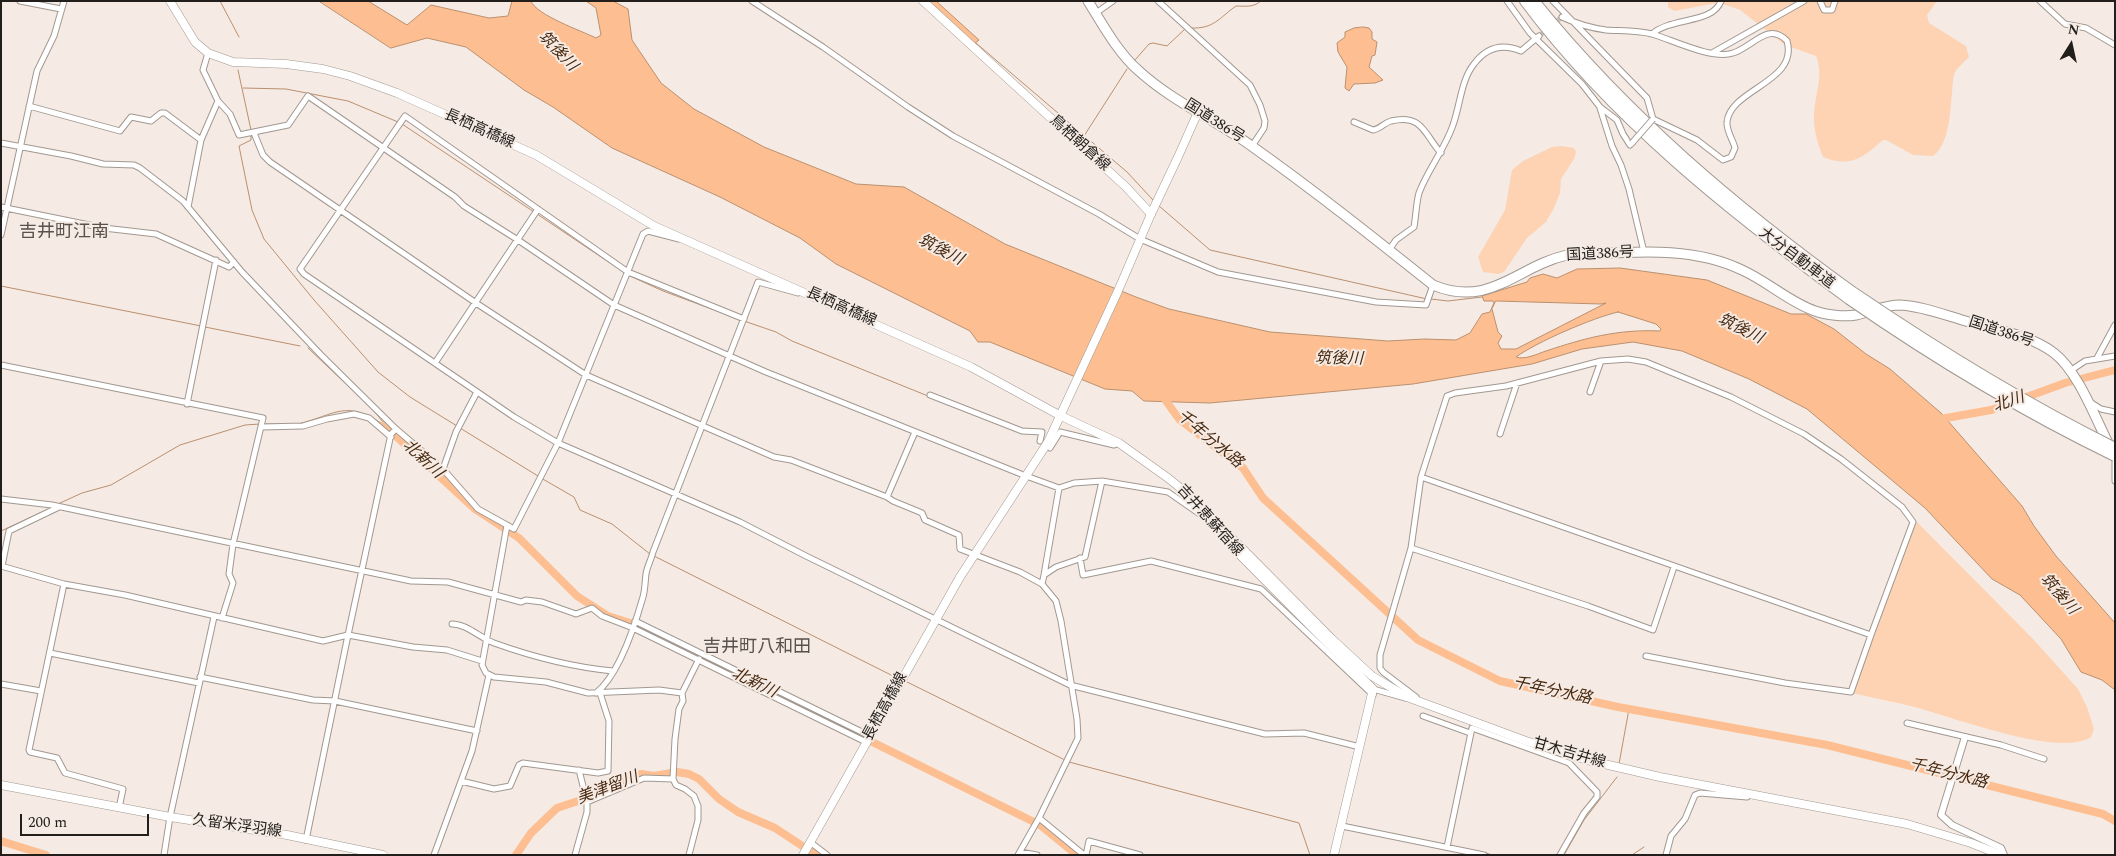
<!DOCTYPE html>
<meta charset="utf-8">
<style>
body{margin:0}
#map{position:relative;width:2116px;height:856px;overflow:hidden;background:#f5ebe4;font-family:Spectral,serif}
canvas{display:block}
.frame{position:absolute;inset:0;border:2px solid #211e1b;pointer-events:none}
.north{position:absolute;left:2046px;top:20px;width:50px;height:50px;-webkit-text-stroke:4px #f5ebe4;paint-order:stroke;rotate:10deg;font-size:14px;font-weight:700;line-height:20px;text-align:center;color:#211e1b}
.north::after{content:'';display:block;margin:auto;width:18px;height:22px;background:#211e1b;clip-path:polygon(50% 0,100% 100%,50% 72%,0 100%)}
.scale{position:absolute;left:20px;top:814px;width:129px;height:22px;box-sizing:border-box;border:2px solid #211e1b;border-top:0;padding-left:6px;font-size:15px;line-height:18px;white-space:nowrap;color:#211e1b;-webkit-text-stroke:4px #f5ebe4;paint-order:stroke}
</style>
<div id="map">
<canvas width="2116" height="856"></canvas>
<div class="frame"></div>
<div class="north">N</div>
<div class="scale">200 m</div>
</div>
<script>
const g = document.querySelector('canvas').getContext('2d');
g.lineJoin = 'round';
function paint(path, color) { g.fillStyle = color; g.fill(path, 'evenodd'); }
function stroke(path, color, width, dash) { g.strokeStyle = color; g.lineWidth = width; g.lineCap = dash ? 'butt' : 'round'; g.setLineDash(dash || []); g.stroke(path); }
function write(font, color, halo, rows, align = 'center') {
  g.font = font + ' Spectral,"Noto Sans JP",serif'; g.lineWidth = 4; g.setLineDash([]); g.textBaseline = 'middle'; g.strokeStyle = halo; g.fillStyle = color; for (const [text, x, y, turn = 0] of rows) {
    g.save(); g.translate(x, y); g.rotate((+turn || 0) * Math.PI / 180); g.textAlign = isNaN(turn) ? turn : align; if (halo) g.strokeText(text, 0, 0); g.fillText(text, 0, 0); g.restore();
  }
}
paint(new Path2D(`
 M1668,1H1937L1927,15L1929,23L1966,46L1969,57L1957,69L1954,74C1950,97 1953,142 1933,156L1913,155L1886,140H1883C1863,158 1850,168 1823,157C1818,145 1813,128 1814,115C1815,94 1824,75 1816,56L1785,45L1740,10L1729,6L1717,3L1674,11L1668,7Z
 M1562,146L1574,148L1576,152L1574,159L1561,179L1560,193L1554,208L1546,222L1527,238L1504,272L1498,274L1483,272L1478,257L1505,210L1512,170L1523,161L1552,147Z
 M1915,520L2034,640L2078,689L2087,707L2094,729L2091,737C2061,758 1955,718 1918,708C1896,702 1873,698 1851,693Z`), '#fed3b4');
const water = new Path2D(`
 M319,1H368L407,25L431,5L489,18L508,16L512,1H531C536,15 582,31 596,38L601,35L596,8L586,1H613L628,9L632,40L661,83L694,109L764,147L856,184L904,187L1005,244L1136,297L1169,309L1270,332L1388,341L1424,339L1456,340L1470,333L1482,314L1490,312L1494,303L1493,301H1484L1482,296L1527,282L1530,278L1543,274L1557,278L1577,269L1620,268L1707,280L1791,314H1806L1834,329L1866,354L1890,369L1941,413L2022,506L2034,526L2056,556L2115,623V690L2102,680L2081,672L2061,639L2020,595L1992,579L1925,508L1807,409L1749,379L1682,351L1633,342L1582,349L1532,364L1413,384L1210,403L1144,401L1132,391L1105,389L990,342H978L970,331L836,264L800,238L720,197L612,148L553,107L524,90L466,47L427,38L391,48ZM1496,301L1601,304L1606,303L1516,349H1501L1498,343L1502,336L1498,332L1492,309ZM1618,312L1656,324L1661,329L1660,331C1618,329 1585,338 1546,351C1537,354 1525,360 1516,357C1537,342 1592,318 1618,312Z
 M928,1H936L979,40L974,44Z
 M1363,27L1369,28L1372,32V39L1377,42L1375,55L1372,56L1369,67L1383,80L1375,83L1354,84L1349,91L1345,88L1347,67L1338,52L1337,43L1345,37V32L1354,28Z`);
paint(water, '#fdbf91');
stroke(water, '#bb8f6e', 1);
stroke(new Path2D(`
 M220,1L239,37
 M1191,28C1214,29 1219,18 1236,6C1245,6 1253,8 1261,1
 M976,43L1127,172L1153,200
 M1135,60L1149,44L1153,43L1167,46L1185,29
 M238,70L251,130
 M243,88L286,89L348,101L398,122
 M402,124L534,212
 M251,134V140L239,146L252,210L264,239L314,300L378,372L410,397L457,426
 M1084,136L1127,69
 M1158,205L1210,250L1427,299
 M537,214L625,273
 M628,275L663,291L720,312
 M1,286L201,326
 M1431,299L1448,301L1482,297
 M744,321L776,332L792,341L928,396
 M205,327L300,346
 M308,348L361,398
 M373,410L383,422
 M264,424H282
 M298,424C338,414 345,399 384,425
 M460,428L538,476
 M541,478L574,497L580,510L612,524L650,554
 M58,504L82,493L111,485L180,445L245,425L260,424
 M1,531L53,507
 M654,556L897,678
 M905,681L1065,760
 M1069,762L1299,823L1310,855
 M1619,764L1629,709
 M1346,824L1373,830
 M1486,853L1492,855
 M1564,855L1584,820L1617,777
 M1632,855L1644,847`), '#bb8f6e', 1);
stroke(new Path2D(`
 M1161,394L1179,419L1243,468L1263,498L1418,640L1500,681L1618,707L1827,745L2103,814L2115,821
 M1935,420L1991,410L2065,383L2115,370
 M384,425L475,509L519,538L577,596L608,616L630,623L654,634L1040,825L1077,855
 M1,841L46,855
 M516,855L531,833L557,808L593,796L641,774L654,776L677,772L689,774L699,779L719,799L738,812L775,828L816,855`), '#fdbf91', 8);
stroke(new Path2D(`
 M1539,36L1562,17`), '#cbc2bc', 5, [5, 2.5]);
const minor = new Path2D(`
 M20,1L61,9
 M752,1L823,47L908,107L953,136L1099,214L1140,239L1218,272L1376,302L1426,305L1433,285
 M1158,1L1250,85L1260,105L1265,121L1264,128L1252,146
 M1507,1L1530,33L1582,84L1600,107L1617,120L1623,134L1630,145L1632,143
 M1553,1L1647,98L1653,119L1697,140L1723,160L1731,157L1735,148C1733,140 1726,130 1727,122C1730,89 1799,82 1787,41C1768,21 1753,47 1733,53C1712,60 1673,40 1652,34C1636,30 1621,31 1606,30C1591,28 1575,23 1562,17
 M1820,1L1824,10H1832L1835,1
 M2040,1L2065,24L2086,28L2115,45
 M1096,13L1113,1
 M1652,34C1671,17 1713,24 1721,1
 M208,53L203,70L218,101L230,114L239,135L288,125L308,96L455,197L464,206L518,240L614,305L766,372L1021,474
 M1712,53L1804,1
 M29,106L120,131L131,117L151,121L161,113H165L201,140
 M1600,108L1612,146L1621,165L1629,189L1644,252
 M1354,122L1373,130C1380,129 1384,123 1391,121C1423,113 1425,136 1441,153
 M254,133L263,155L270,162L476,303L586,375L774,457L791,460L887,497L893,501L922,513L925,520L959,535L960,549L1020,572L1042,584L1056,601L1061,621L1077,719L1078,738L1039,818L1018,855
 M1,143L71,156L103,164L134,165L140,168L183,201L242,272L321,355L396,429L443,469L478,509L514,529L558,443L643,234L648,231L679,239
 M1,207L104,228L156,234L229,267L234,262
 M188,207L201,140L218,101
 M1,235L37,71L54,36L64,1
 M1389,250L1396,240L1414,227C1416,216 1416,204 1419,193C1428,169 1445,149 1453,125C1460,106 1461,80 1474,64C1486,48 1502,43 1521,51L1539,36
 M744,319L628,272L405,116L300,269L304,274L514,417L558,443L740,522L806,556L1070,685L1265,734L1304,733L1360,747
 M2097,358L2115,325
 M435,363L538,209
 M1,365L263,418L233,544L229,574L233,583L222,618
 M2070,371L2085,361L2115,356
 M1590,392L1601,361
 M930,395L1022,431L1042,432L1040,441
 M2090,402L2101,409L2115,412
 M187,404L216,260
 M262,427L303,426L327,419L354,414L369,418L391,437
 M1500,434L1517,383
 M1050,448L1060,432L1114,445L1119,443
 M2115,455V481
 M443,469L456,432L477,392
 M1029,477L1059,488L1074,483L1102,481L1168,492L1201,515H1206
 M887,497L915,432
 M1,499L52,505L411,581L448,582L521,602L526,600L542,602L576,614L592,608L602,616L633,628L866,742
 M507,525L482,665L486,673L494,677L546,682L588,693L659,690L682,693
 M1411,548L1588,606L1653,630L1674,567
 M1080,558L1083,575L1151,561L1261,589L1373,695
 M1,566L64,584L125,595L323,641L348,635L413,647L447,650L482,661
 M2,566L9,531L59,507
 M1044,575L1059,488
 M64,584L29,750L30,752L57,758L65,773L123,789L119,808
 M1042,584L1044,575L1056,567L1085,557L1102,481
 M635,621L870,736
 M452,624C467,624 480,638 494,643C533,657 571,667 613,671
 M348,635L391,434L396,429
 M50,653L199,683
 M1646,656L1785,683L1851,692L1871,635
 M200,677L313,700L335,701L477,731
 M1,684L41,691
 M1373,689L1405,698
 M596,693C619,675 635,625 643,597C645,590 645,582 646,574C647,567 651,560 653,552L758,282L798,293
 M1416,697L1383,672L1380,668V655L1411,548L1421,477L1447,396L1455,393L1506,386L1601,361L1628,359L1646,362L1731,397L1804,434L1841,459L1902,507L1913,522L1871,635L1421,477
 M1423,716L1470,733
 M1907,723L2001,745L2044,759
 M579,770L587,802
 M461,781L494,789L510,786L519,765L523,763L598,773L608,771L609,721L600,693
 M587,802L644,778L673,779
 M1039,818L1084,855
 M1342,826L1484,855
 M306,840L348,635
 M810,842L827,855
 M1447,847L1472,728L1569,763L1597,792V797L1584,813L1560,855
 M1020,852L1037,855
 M164,855L170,817L214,617
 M434,855L472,751L489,675
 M575,855L587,812V802
 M689,855L698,820V806L694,796L685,789L676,785L673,779L675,739L679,709L683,701L682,693L699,659
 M1086,855L1089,841L1140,855
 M1666,855L1671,836L1685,819L1695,795L1700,793L1747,797`);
const tertiary = new Path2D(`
 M1965,737L1941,815L1952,825L2001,848L2004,855`);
const secondary = new Path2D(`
 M170,1L195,42L208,53L233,62L286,64L323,69L350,76L397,93L536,155L654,226L971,367L1061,416L1119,443L1168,478L1184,491L1206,515L1235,550L1373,689L1334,855
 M1218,524L1332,639L1372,676L1407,697L1526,741L1587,760L1660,777L1907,824L1971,843L2001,855
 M803,855L960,577L1048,442L1118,291L1151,214`);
const primary = new Path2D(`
 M923,1L1126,187L1151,214L1178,157L1198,112
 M1,785L170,817L287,835L383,855`);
const trunk = new Path2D(`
 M1088,1C1103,25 1118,53 1139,71C1173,102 1216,120 1253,147C1315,191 1374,238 1433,285C1490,309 1517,266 1567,255C1625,253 1689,244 1742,270C1767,281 1789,302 1815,311C1826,315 1844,317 1856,315C1871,312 1884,305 1900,305C1923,306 1947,316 1969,322C1997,330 2031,335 2054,353C2078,371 2096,420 2110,447`);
const motorway = new Path2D(`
 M1525,1C1613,119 1732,213 1849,299
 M1534,1C1626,115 1736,208 1854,293`);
stroke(minor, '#a19891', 7);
stroke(tertiary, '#a19891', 8);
stroke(secondary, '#a19891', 9);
stroke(primary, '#a19891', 9);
stroke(trunk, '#a19891', 11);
stroke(motorway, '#a19891', 12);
stroke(minor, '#fff', 5);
stroke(tertiary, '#fff', 6);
stroke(secondary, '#fff', 8);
stroke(primary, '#fff', 8);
stroke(trunk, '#fff', 9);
stroke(motorway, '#fff', 10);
const minorBridge = new Path2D(`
 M1632,143L1653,119`);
const motorwayBridge = new Path2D(`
 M1854,293C1938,350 2024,403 2115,448
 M1849,299C1934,358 2022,411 2115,456`);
stroke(minorBridge, '#a19891', 7, []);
stroke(motorwayBridge, '#a19891', 12, []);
stroke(minorBridge, '#fff', 5);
stroke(motorwayBridge, '#fff', 10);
write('15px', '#211e1b', '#f5ebe4', [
 ["国道386号",1214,122,32],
 ["長栖高橋線",479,130,24],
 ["鳥栖朝倉線",1079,144,42],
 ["国道386号",1600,255,-3],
 ["大分自動車道",1796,259,37],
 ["長栖高橋線",841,308,24],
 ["国道386号",2001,333,18],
 ["吉井恵蘇宿線",1209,521,48],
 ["長栖高橋線",886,707,-61],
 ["甘木吉井線",1569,754,16],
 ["久留米浮羽線",237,827,8]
]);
write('italic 16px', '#492a11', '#f5ebe4', [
 ["筑後川",557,52,46],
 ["筑後川",940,251,27],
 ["筑後川",1740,330,26],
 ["筑後川",1339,360,1],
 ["北川",2009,403,-19],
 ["千年分水路",1209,440,40],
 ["北新川",422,460,43],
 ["筑後川",2058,595,49],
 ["北新川",754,684,26],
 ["千年分水路",1552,692,12],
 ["千年分水路",1948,775,14],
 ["美津留川",608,789,-21]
]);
write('18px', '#59514b', '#f5ebe4', [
 ["吉井町江南",64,233],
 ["吉井町八和田",757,648]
]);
</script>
